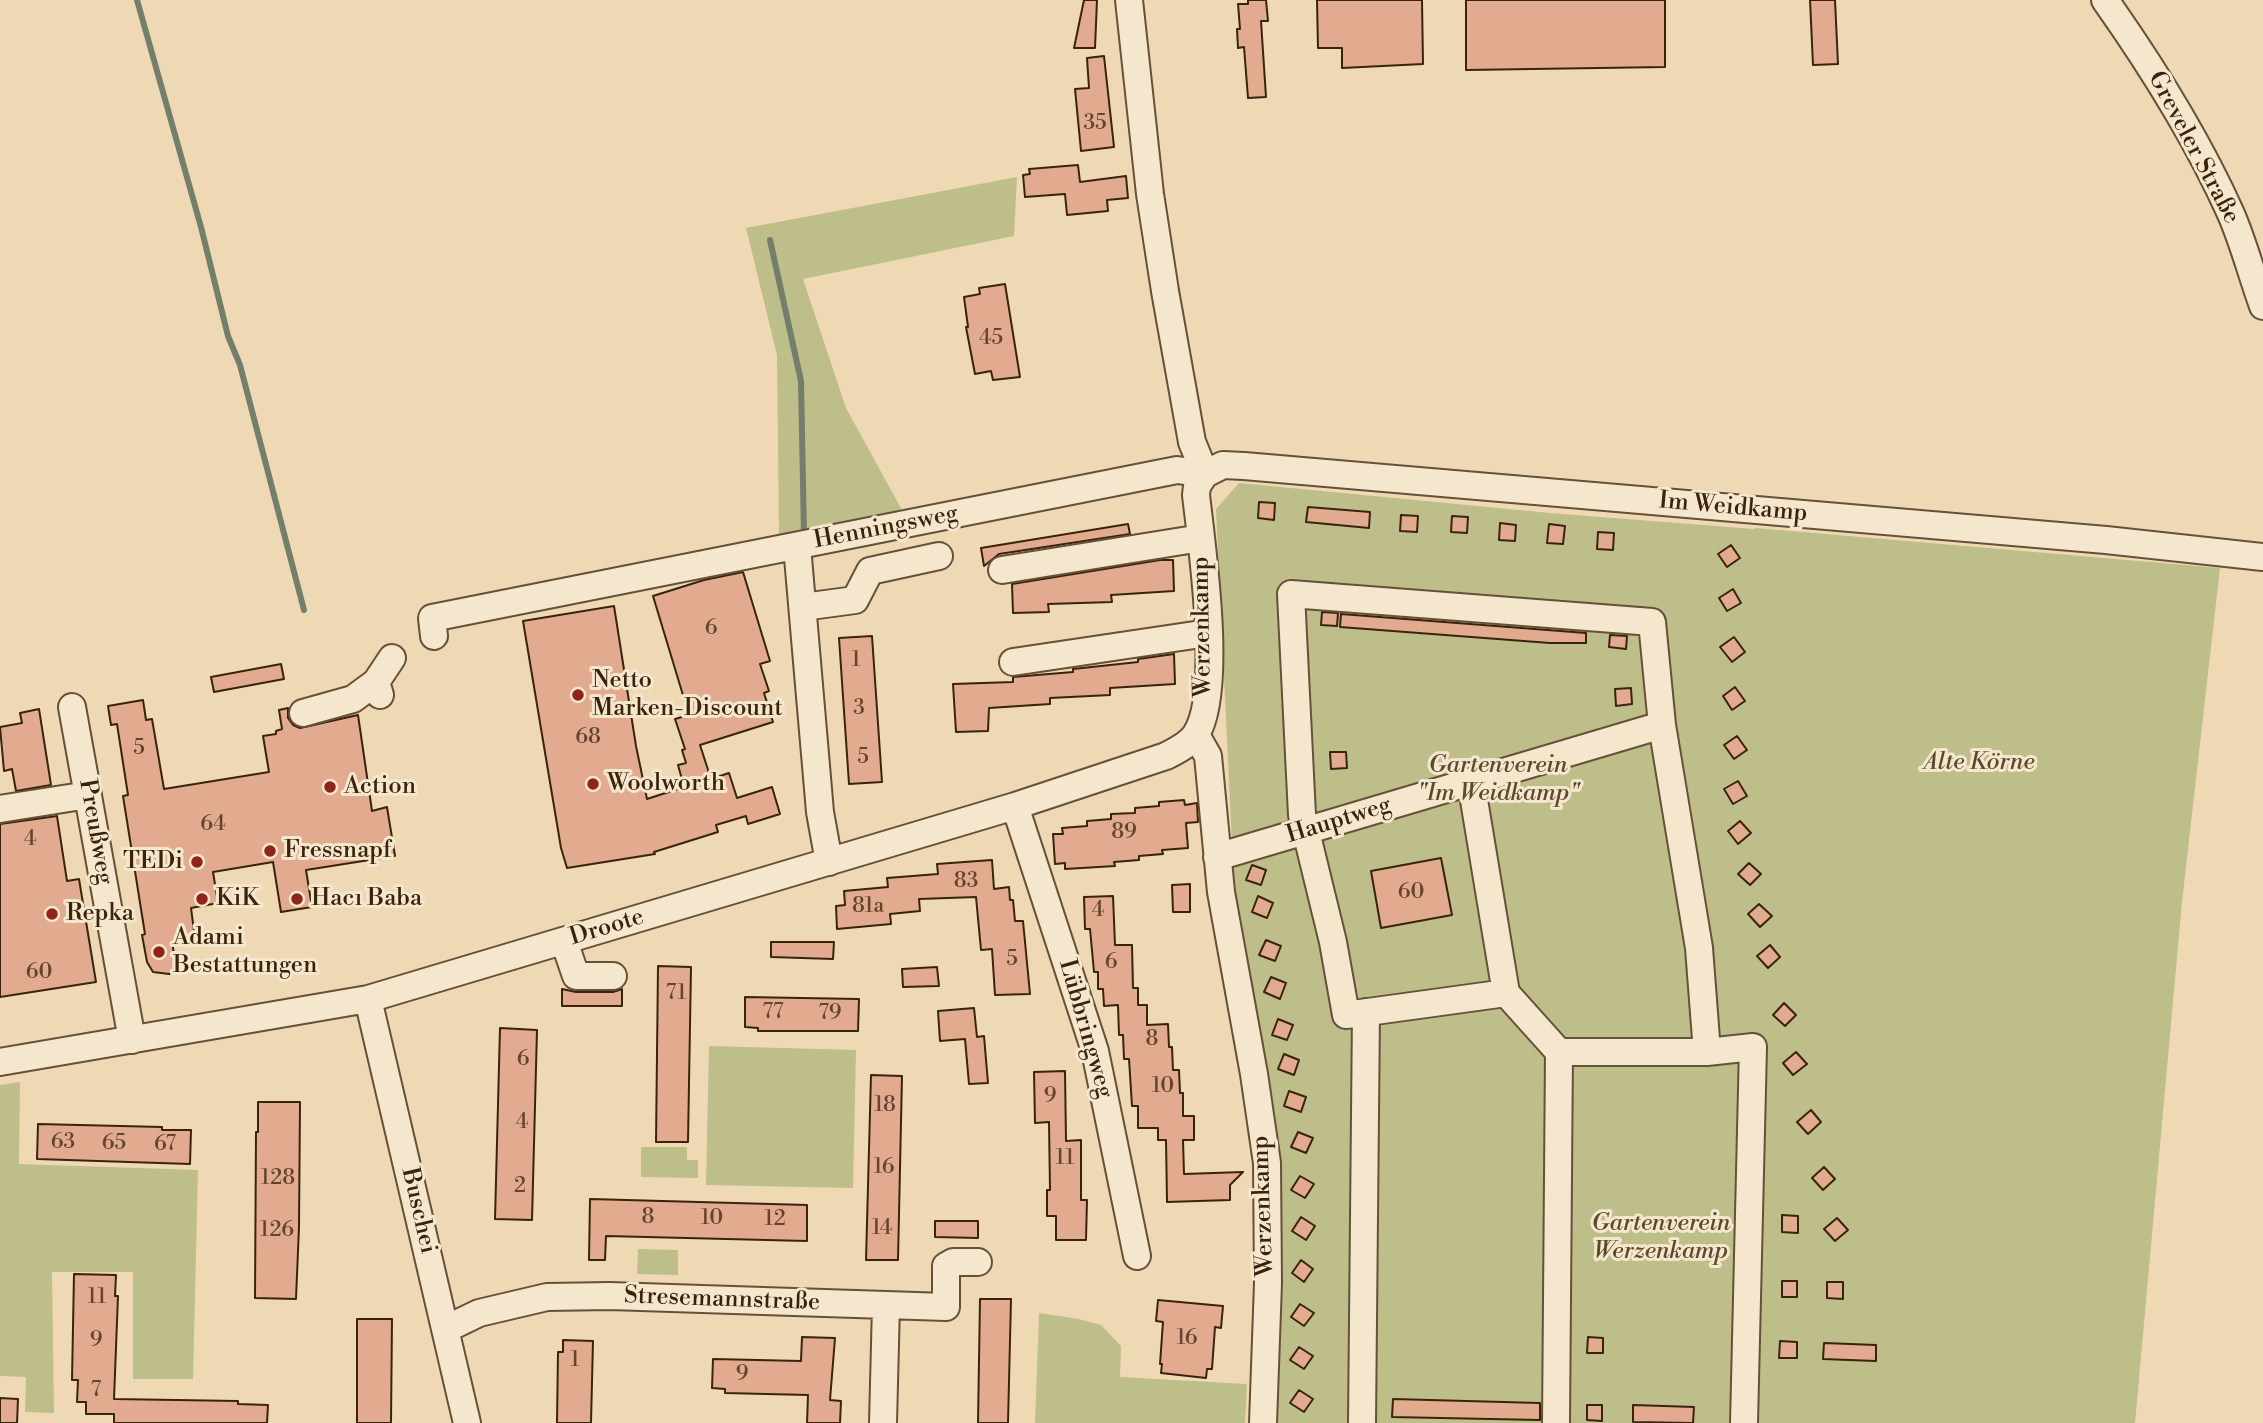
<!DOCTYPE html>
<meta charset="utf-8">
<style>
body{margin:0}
canvas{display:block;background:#efd9b4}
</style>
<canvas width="2263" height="1423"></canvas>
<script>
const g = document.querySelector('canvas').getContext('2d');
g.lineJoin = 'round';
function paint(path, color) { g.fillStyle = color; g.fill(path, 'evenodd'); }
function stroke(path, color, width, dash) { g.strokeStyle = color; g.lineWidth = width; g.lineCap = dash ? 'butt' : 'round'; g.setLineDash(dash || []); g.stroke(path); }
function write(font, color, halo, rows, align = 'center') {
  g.font = font + ' "Libre Bodoni",serif'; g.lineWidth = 6; g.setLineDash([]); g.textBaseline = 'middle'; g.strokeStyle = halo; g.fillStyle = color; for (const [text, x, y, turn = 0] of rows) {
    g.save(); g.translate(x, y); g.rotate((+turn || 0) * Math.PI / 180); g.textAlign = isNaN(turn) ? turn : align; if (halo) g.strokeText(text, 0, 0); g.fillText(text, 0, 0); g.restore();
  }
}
paint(new Path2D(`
 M1017,177L1014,236L803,279L846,408L902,510L779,538L777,355L746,228Z
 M1239,483L1550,513L1754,529L1756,528L2220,568L2182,902L2135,1423H1277L1282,1186L1262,1054L1235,907L1216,509Z
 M709,1046L856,1050L853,1188L706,1185Z
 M20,1082L19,1164L198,1170L193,1379H133V1272H52L54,1413L25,1412L26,1377L0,1376V1085Z
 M641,1147H687V1160H698V1178L641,1177Z
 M638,1249L678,1250V1275L637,1274Z
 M1039,1313L1079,1319L1101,1325L1121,1346L1120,1377L1247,1384L1245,1423H1035Z`), '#bebe8a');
stroke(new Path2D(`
 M137,0L201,227L228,336L240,365L304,610
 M770,240L801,381L804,535`), '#737e6b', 6);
const building = new Path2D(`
 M1084,0H1097L1095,48H1074Z
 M1248,0H1266L1268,21H1261L1266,97L1248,98L1244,47L1238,48L1237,29H1240L1238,4H1248Z
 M1317,0H1422L1423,64L1342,68V48H1318Z
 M1466,0H1665V67L1466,70Z
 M1810,0H1835L1838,64L1813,65Z
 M1104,56L1114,147L1081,151L1075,89L1089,88L1087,58Z
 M1078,165L1080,182L1126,176L1128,198L1107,200L1108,211L1067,215L1065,194L1025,197L1023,175L1030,174L1029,169Z
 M1005,284L1020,377L993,380L991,371L975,374L966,327H968L964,297L980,294L979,288Z
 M1259,502L1275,503L1274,520L1258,518Z
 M1308,507L1370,512L1369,528L1306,522Z
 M1401,515L1418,516L1417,532L1400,531Z
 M1452,516L1468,517L1467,533L1451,532Z
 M1500,523L1516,525L1515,541L1499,540Z
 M1128,524L1130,534L999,554L984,566L981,548Z
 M1549,524L1565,526L1563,544L1547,543Z
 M1598,532L1614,533L1613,550L1597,549Z
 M1731,545L1740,558L1727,567L1718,554Z
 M1160,560H1173L1174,591L1111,595L1112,602L1048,604L1049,612L1013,613L1012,584Z
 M743,572L770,661L760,664L769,691L764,693L773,722L700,745L711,779L729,773L737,798L772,787L780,814L748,824L746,816L716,825L718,832L654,852L655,854L567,868L561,848L523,621L614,606L636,746L647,799L684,787L678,765L686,763L682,750L685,749L675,719L689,715L653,596L704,580Z
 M1733,589L1741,603L1727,611L1719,598Z
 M1322,612L1338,613L1337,626L1321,625Z
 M1341,614L1586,633V643H1550L1340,627Z
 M1610,635L1627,636L1626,649L1609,647Z
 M872,636L882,782L849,784L839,638Z
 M1734,637L1745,652L1732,662L1720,647Z
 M1174,654L1175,684L1110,688V695L1050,698V704L989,708L988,731L956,732L953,684L1013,682V677L1073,672V669L1138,662V659Z
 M281,664L284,679L214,692L211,677Z
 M1735,687L1745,701L1732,710L1723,696Z
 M1631,688L1632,704L1616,706L1615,689Z
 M143,700L146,720L152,719L164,789L269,772L263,736L276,734V731L282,729L279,710L288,708V718L293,725L300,728L358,715L372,811L387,807L395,856L306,870L312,907L281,912L273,862L213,872L218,903L191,908L195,938L172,942L177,971L169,974L153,972L147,962L142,935L145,934L123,796L128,795L117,724L111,725L108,706Z
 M39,709L51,785L16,791L12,769L4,771L0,727L22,723L20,713Z
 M1737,736L1747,750L1734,759L1724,745Z
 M1330,752H1346L1347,768L1331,769Z
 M1738,781L1747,796L1733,804L1724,789Z
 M1184,800L1185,805L1197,803L1198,822L1186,823L1188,848L1162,850L1163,854L1139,856V860L1114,862L1115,866L1065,869V863L1055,864L1053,834H1063L1062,828L1087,826V821L1111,819V814L1135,813V808L1159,806V802Z
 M57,816L67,881L79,879L96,982L0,997V824Z
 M1740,821L1751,833L1738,844L1728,831Z
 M1441,858L1452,915L1381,928L1371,871Z
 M992,860L994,889L1009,887L1010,900H1013L1015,921H1023L1030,994L995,995L992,949L981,950L976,897L919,899L920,911L890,914L891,924L837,929L836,906L845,905L844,891L888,887L887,878L938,874L937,864Z
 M1749,863L1761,874L1750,885L1738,874Z
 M1252,865L1266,870L1261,885L1246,880Z
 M1190,884V912H1173L1172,885Z
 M1113,896L1115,945H1132L1133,988H1138V1005H1147V1025L1168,1024L1169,1047H1172L1173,1070H1179L1180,1093H1183V1116H1194V1140H1183L1184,1174L1243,1172L1230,1185V1200L1167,1202L1166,1140H1158V1128H1138V1106H1132L1129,1059H1124L1123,1035H1119L1118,1005L1104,1006L1103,989H1098V972H1094L1090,929H1085L1084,897Z
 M1258,896L1273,903L1267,918L1252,912Z
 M1759,904L1772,916L1760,927L1748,914Z
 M1266,940L1281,946L1275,961L1259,955Z
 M771,942H834L833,959L771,957Z
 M1770,945L1780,957L1768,968L1757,956Z
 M658,966L691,967L688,1142H656Z
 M937,967L939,986L903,987L902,969Z
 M1271,977L1286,983L1280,999L1264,992Z
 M562,989L576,992H613L622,989V1006H562Z
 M745,997L859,999L858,1031H758V1028L745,1027Z
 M1784,1003L1796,1015L1785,1026L1773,1015Z
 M974,1008L977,1037L984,1036L988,1083L969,1084L965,1039L940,1041L938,1011Z
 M1278,1019L1293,1025L1287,1040L1272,1035Z
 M500,1028L537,1030L532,1220L495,1219Z
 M1796,1052L1807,1064L1793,1075L1783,1063Z
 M1284,1054L1299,1060L1294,1075L1278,1069Z
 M1065,1071L1066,1141L1081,1140V1200H1087L1086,1240H1056V1216H1047V1190H1050L1049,1122L1035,1123L1034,1072Z
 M871,1075L902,1076L898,1260H866Z
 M1289,1091L1306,1097L1301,1112L1284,1106Z
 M258,1102H300L299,1227L296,1299L255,1298L256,1132H258Z
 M1811,1110L1821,1122L1808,1134L1797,1122Z
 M38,1124L162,1127V1130H191L190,1164L37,1159Z
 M1298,1132L1313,1138L1306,1153L1291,1147Z
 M1824,1167L1835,1179L1823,1190L1812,1178Z
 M1300,1176L1314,1184L1305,1198L1291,1190Z
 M590,1199L807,1205V1241L606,1236L605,1260H589Z
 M1782,1215L1798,1216V1233L1782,1232Z
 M1301,1217L1315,1226L1306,1240L1292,1231Z
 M1837,1218L1848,1230L1835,1241L1824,1229Z
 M935,1221H978V1238L935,1237Z
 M1301,1260L1313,1269L1304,1282L1292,1273Z
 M74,1274L116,1275L115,1296H118L114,1399L238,1401V1404L268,1405L267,1423H114V1414H86V1402H77L78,1380H72Z
 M1782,1281H1797V1297H1782Z
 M1827,1282H1843V1299L1827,1298Z
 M980,1299H1011L1008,1423H978Z
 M1158,1300L1223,1306L1221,1328L1215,1327L1212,1369H1207L1206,1378L1161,1373L1162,1364H1160L1163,1322L1156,1321Z
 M1300,1304L1314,1313L1304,1326L1291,1317Z
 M357,1319H392L391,1423H357Z
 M802,1337L835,1338L830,1400L841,1401L840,1423H807L808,1395L725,1393V1389L712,1388L713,1359L801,1361Z
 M1588,1337L1603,1338V1353H1587Z
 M563,1340L593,1341L591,1423H557L558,1352H563Z
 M1780,1341L1797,1342V1358H1779Z
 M1824,1343L1876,1345V1361L1823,1359Z
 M1299,1347L1313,1356L1304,1369L1290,1360Z
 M1299,1390L1313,1399L1304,1412L1290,1403Z
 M0,1398L18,1399L17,1423H0Z
 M1393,1399L1540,1403V1420L1392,1417Z
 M1587,1405H1602V1421L1587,1420Z
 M1633,1405L1694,1407L1693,1423L1633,1422Z`);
paint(building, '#e2ab8f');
stroke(building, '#39230d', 2);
const minor = new Path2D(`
 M1129,0L1150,194L1165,291L1192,442L1205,474
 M2105,0C2153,68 2197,138 2231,214C2244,244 2252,276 2263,306
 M1205,474L1223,465L1244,466L2106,540L2263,557
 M797,546L820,812L829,862
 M1002,570L1201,538
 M803,607L855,600L870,571L939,556
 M434,636L432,618L1177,470L1205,474
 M1013,662L1208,633
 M380,695L376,682L392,658
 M72,707L132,1040
 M303,713L353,699L376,682
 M1196,735L1208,756L1221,892L1254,1074L1267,1163L1268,1283L1263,1423
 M1471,782L1506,993L1559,1052H1707L1753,1047L1744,1423
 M1015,806L1095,1051L1137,1256
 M0,809L88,795
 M1217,857L1662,725
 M564,941L576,976H613
 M1506,993L1346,1015L1333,942L1302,815L1291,594L1652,622L1662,725L1699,948L1707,1052
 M368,999L467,1423
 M0,1062L368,999L1015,806L1166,756C1176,751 1190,744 1196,734C1223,692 1202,547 1196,495L1197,486L1205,474
 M886,1305L946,1307V1266L953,1262H978
 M446,1329L479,1313L547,1297L610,1296L886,1305L883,1423
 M1362,1423L1366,1012
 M1556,1423L1559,1052`);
stroke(minor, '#665037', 30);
stroke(minor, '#f5e6ce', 26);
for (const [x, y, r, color] of [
 [578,695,7,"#8f2418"],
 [593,784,7,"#8f2418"],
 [330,787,7,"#8f2418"],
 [270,851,7,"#8f2418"],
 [197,862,7,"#8f2418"],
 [202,899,7,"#8f2418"],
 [297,899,7,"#8f2418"],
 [52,914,7,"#8f2418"],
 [159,952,7,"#8f2418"]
]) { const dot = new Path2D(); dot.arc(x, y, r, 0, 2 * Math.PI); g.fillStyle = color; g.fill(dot); stroke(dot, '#f5e6ce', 2.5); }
write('21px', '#63452e', null, [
 ["35",1095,124],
 ["45",991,339],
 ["6",711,629],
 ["1",856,661],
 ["3",859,709],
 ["68",588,738],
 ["5",139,749],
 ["5",863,758],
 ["64",213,825],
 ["89",1124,833],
 ["4",30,840],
 ["83",966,882],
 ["60",1411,893],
 ["81a",868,907],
 ["4",1098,911],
 ["5",1012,960],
 ["6",1111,963],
 ["60",39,973],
 ["71",676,994],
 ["77",773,1013],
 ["79",830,1014],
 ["8",1152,1040],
 ["6",523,1060],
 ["10",1163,1087],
 ["9",1050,1097],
 ["18",885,1106],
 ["4",522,1123],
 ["63",63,1143],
 ["65",114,1144],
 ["67",165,1145],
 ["11",1065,1159],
 ["16",884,1168],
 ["128",278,1179],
 ["2",520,1187],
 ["8",648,1218],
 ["10",712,1219],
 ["12",775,1220],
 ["14",882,1229],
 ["126",277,1231],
 ["11",97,1298],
 ["16",1187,1339],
 ["9",96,1341],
 ["1",575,1361],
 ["9",742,1375],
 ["7",96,1391]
]);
write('24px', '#39230d', '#f5e6ce', [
 ["Greveler Straße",2193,148,62],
 ["Im Weidkamp",1733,508,5],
 ["Henningsweg",886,528,-11],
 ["Werzenkamp",1203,627,-91],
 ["Hauptweg",1339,821,-17],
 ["Preußweg",95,832,80],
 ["Droote",607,928,-17],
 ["Lübbringweg",1085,1029,74],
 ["Werzenkamp",1264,1206,-92],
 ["Buschei",418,1211,77],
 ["Stresemannstraße",722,1300,2]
]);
write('24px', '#39230d', '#f5e6ce', [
 ["Netto",592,681],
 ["Marken-Discount",592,709],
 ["Woolworth",607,784],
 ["Action",344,787],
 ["Fressnapf",284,851],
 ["TEDi",183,862,"right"],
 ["KiK",216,899],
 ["Hacı Baba",311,899],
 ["Repka",66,914],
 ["Adami",173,938],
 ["Bestattungen",173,966]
], 'left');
write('italic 24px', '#5a4a2c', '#f5e6ce', [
 ["Alte Körne",1979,763],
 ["Gartenverein",1498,766],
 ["\"Im Weidkamp\"",1498,794],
 ["Gartenverein",1661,1224],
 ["Werzenkamp",1661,1252]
]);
</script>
